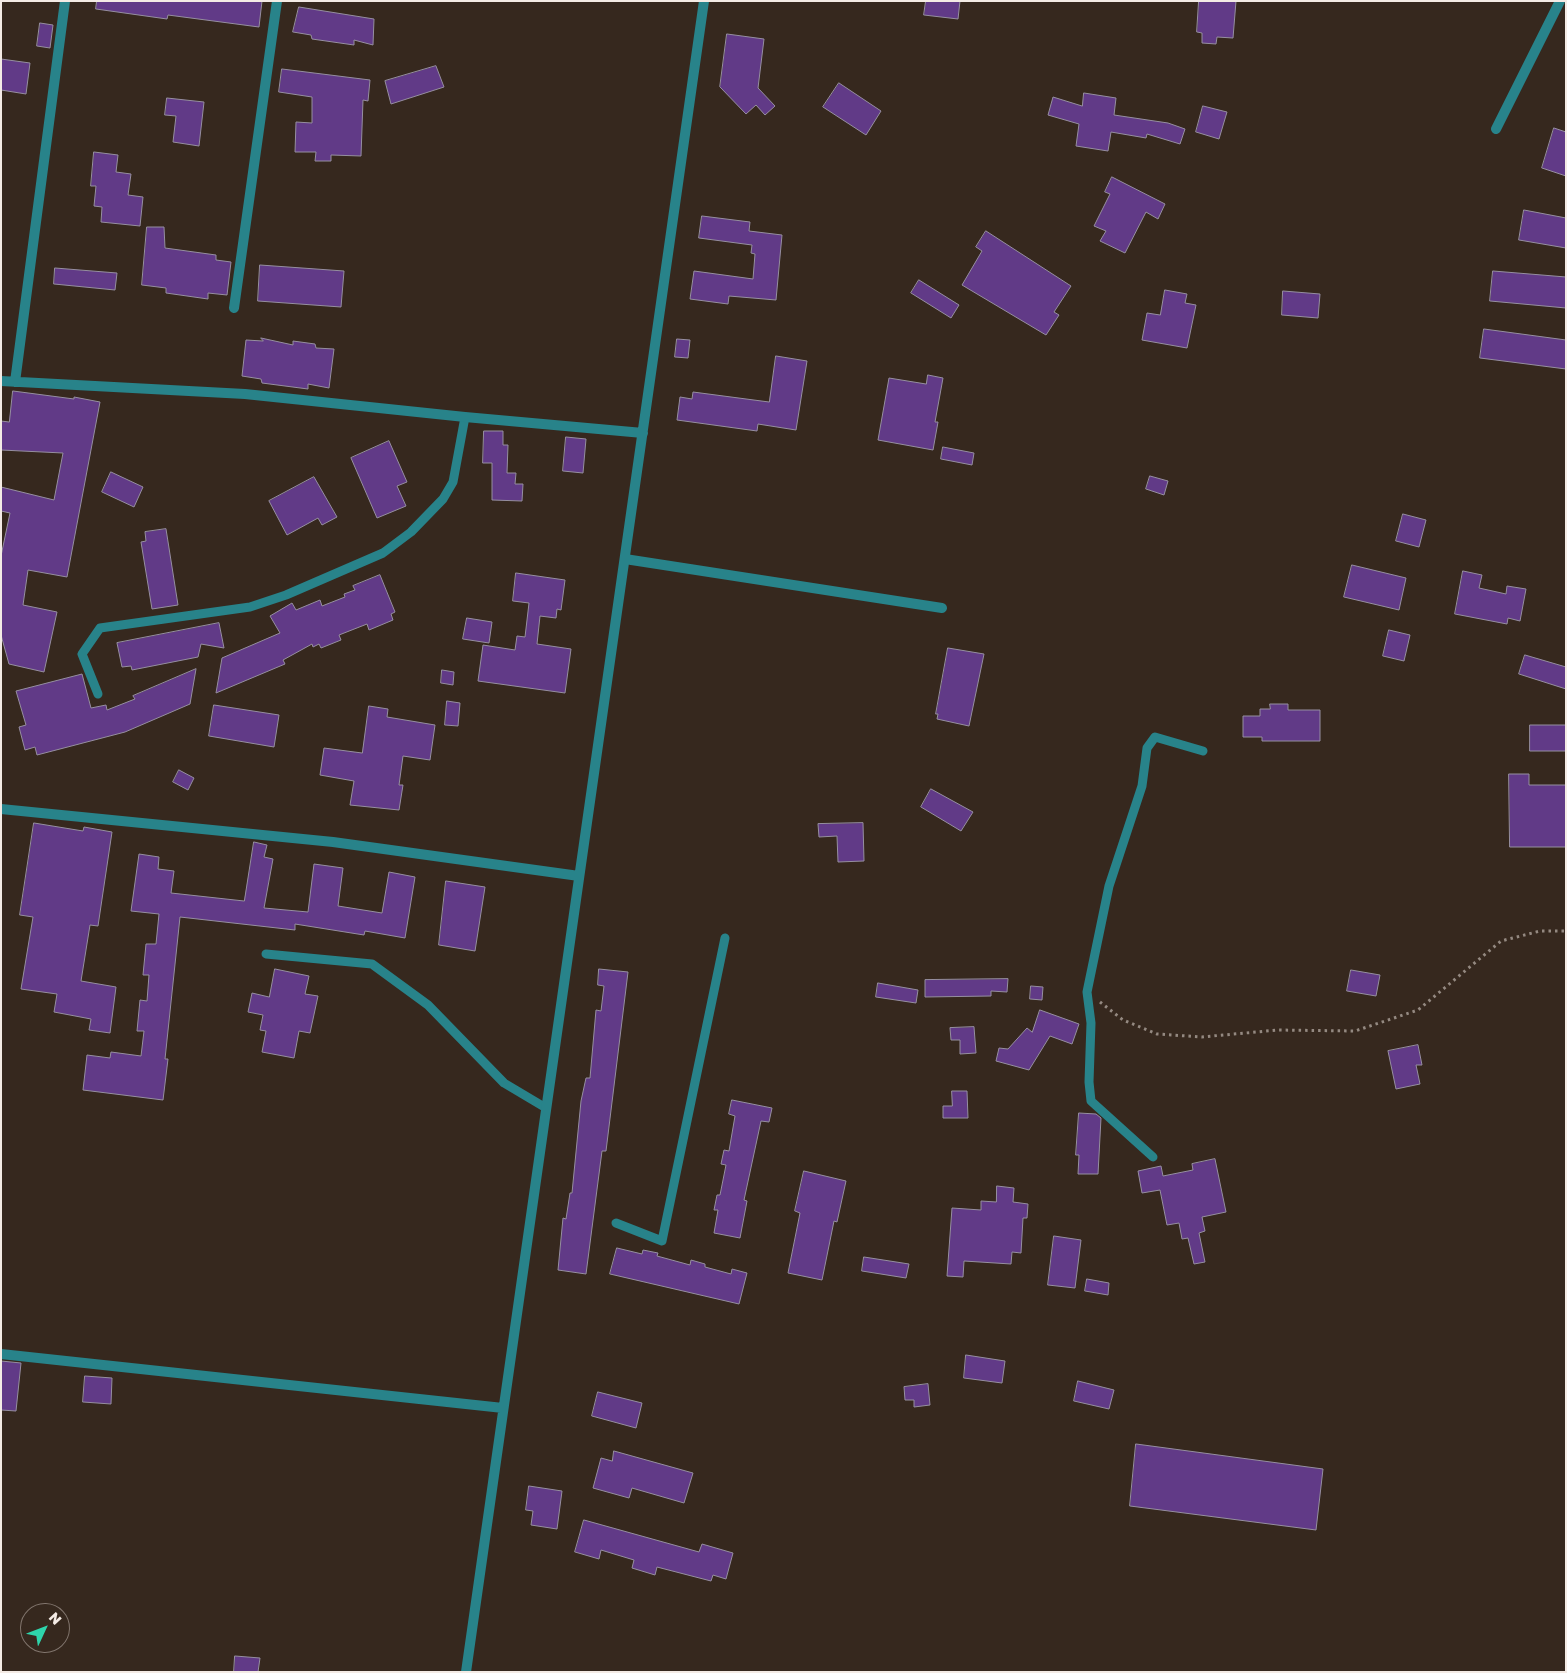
<!DOCTYPE html>
<style>
body{margin:0}
#map{position:relative;width:1567px;height:1673px;overflow:hidden;background:#36281e;font-family:"Golos Text",sans-serif}
canvas{display:block}
.frame{position:absolute;inset:0;border:2px solid #f4ebe5;pointer-events:none}
.north{position:absolute;left:20px;top:1603px;width:50px;height:50px;box-sizing:border-box;background:#36281e;border:1px solid #82766e;border-radius:50%;rotate:47deg;font-size:14px;font-weight:700;line-height:20px;text-align:center;color:#f4ebe5}
.north::after{content:'';display:block;margin:auto;width:18px;height:22px;background:#2ed4ab;clip-path:polygon(50% 0,100% 100%,50% 72%,0 100%)}
</style>
<div id="map">
<canvas width="1567" height="1673"></canvas>
<div class="frame"></div>
<div class="north">N</div>
</div>
<script>
const g = document.querySelector('canvas').getContext('2d');
g.lineJoin = 'round';
function paint(path, color) { g.fillStyle = color; g.fill(path, 'evenodd'); }
function stroke(path, color, width, dash) { g.strokeStyle = color; g.lineWidth = width; g.lineCap = dash ? 'butt' : 'round'; g.setLineDash(dash || []); g.stroke(path); }
const building = new Path2D(`
 M97,1H262L259,27L168,15L167,19L96,9Z
 M926,1H960L958,19L924,15Z
 M1199,1H1236L1233,38L1217,37L1216,44L1202,43V33L1197,32Z
 M299,7L374,19L373,45L354,40V45L312,39L311,35L293,32Z
 M40,23L53,25L50,48L37,46Z
 M727,34L764,39L758,88L775,106L765,115L756,105L746,114L720,87Z
 M1,59L30,63L26,94L1,90Z
 M436,66L444,87L391,104L385,81Z
 M282,69L370,80L368,101L363,100L361,156L331,155V161H315L316,152H295L296,122L312,123V97L279,92Z
 M839,83L881,111L866,135L823,107Z
 M1084,93L1116,98L1114,115L1168,123L1185,129L1180,144L1147,134L1146,138L1111,132L1108,151L1076,146L1079,124L1048,115L1053,97L1082,106Z
 M167,98L204,102L199,146L173,142L176,116L165,115Z
 M1203,106L1227,112L1219,139L1196,132Z
 M1554,128L1566,132V176L1542,168Z
 M94,152L118,155L116,172L131,174L128,195L143,197L140,226L101,222L102,207L94,206L96,186H91Z
 M1112,177L1165,204L1158,219L1146,212L1125,253L1100,241L1106,231L1094,226L1110,194L1105,192Z
 M1524,210L1566,218V248L1519,240Z
 M702,216L750,222L749,231L782,235L776,300L729,296L728,304L690,299L694,271L753,279L755,254L751,253L752,245L699,238Z
 M147,227H164L165,248L216,255V260L231,262L227,295L208,293V299L166,293V288L142,285Z
 M986,231L1071,286L1054,312L1059,315L1046,335L962,285L982,251L976,247Z
 M260,265L344,271L341,307L258,301Z
 M55,268L117,273L115,290L54,284Z
 M1493,271L1566,277V308L1490,301Z
 M919,280L959,305L951,318L911,293Z
 M1165,290L1187,294L1185,303L1196,305L1187,348L1142,340L1147,313L1160,315Z
 M1283,291L1320,294L1318,318L1282,315Z
 M1484,329L1566,340V369L1480,358Z
 M261,338L293,345V341L315,344L316,348L334,349L329,388L308,384V389L262,383L261,379L242,376L246,340L263,341Z
 M677,339L690,340L688,358L675,357Z
 M776,356L807,361L796,430L758,424L757,431L677,420L680,397L692,399L693,392L769,402Z
 M928,375L943,378L935,422H938L933,450L878,440L889,378L926,384Z
 M13,391L74,399V397L100,402L67,577L28,570L23,605L57,612L44,672L9,664L1,635V556L10,513L1,511V487L54,500L63,453L1,450V421L9,422Z
 M484,431H503V445H508L507,473H516L515,484H523L522,501L492,500V463H483Z
 M566,437L586,439L583,473L563,471Z
 M389,441L407,482L397,486L406,506L377,518L351,458Z
 M943,447L974,453L972,465L941,459Z
 M111,472L143,487L134,507L102,492Z
 M1150,476L1168,481L1164,495L1146,489Z
 M314,477L337,517L322,525L318,518L287,535L269,501Z
 M1403,514L1426,520L1419,547L1396,541Z
 M166,529L178,605L152,609L141,542L146,541L145,532Z
 M1352,565L1406,578L1399,610L1344,597Z
 M1463,571L1482,575L1479,588L1506,594L1507,586L1526,589L1520,621L1508,618L1507,624L1455,614Z
 M516,573L565,580L561,610L557,609L556,618L540,616L537,644L571,649L565,693L478,681L483,645L515,650L517,636L525,637L529,603L513,601Z
 M380,575L395,612L391,614L393,620L369,630L367,624L339,635L341,640L321,648L319,644L313,647L312,644L283,660L285,664L216,693L222,658L280,633L270,616L292,603L296,610L320,600L322,606L345,597L344,594L355,590L353,586Z
 M467,618L492,622L489,643L463,639Z
 M219,623L224,648L201,644L198,657L132,670L131,666L122,667L117,643Z
 M1389,630L1410,635L1404,661L1383,656Z
 M948,648L984,654L969,726L937,719L938,714H936Z
 M1525,655L1566,667V689L1519,674Z
 M196,669L190,704L125,732L37,755L35,747L25,750L19,727L26,725L16,691L82,674L91,708L106,705L107,710L135,699L133,696Z
 M442,670L454,672L453,685L441,683Z
 M447,701L460,703L458,726L445,725Z
 M1270,704H1288V710H1320V741H1262V737H1243V716H1260V709H1270Z
 M214,705L279,715L274,747L209,736Z
 M369,706L388,709L387,717L435,725L430,760L403,756L399,785H403L399,810L350,805L354,781L320,775L324,748L362,753Z
 M1530,725H1566V751H1530Z
 M179,770L194,778L188,790L173,782Z
 M1509,774H1529V785H1566V847H1510Z
 M931,789L973,812L961,831L921,807Z
 M34,823L83,831L84,827L112,832L98,926L90,925L81,981L116,987L110,1033L89,1030L91,1019L54,1012L57,994L21,989L33,917L20,915Z
 M863,823L864,861L838,862L837,836L819,837L818,824Z
 M254,842L267,845L264,857L273,859L264,908L308,912L314,864L343,868L338,906L382,913L389,872L415,877L405,938L365,931L364,935L295,924V930L180,917L165,1059H168L163,1100L83,1090L87,1055L110,1058L111,1052L141,1056L144,1031H137L140,1000L147,1001L149,975H143L146,944H156L159,914L131,911L139,854L159,857L158,869L174,871L171,893L244,901Z
 M446,881L485,887L475,951L439,945Z
 M275,969L309,976L305,994L318,996L310,1033L299,1031L294,1058L262,1052L266,1031L260,1030L263,1015L248,1012L252,993L269,997Z
 M599,969L628,972L606,1151H602L586,1274L558,1270L563,1218L566,1219L570,1193H572L581,1101L586,1078H590L596,1010L601,1011L604,986L598,985Z
 M1351,970L1380,975L1376,996L1347,991Z
 M1008,979L1007,992L991,991V996L925,997V980Z
 M878,983L918,990L916,1003L876,997Z
 M1031,986L1043,987L1042,1000L1030,999Z
 M1040,1010L1079,1024L1072,1044L1050,1036L1029,1070L996,1061L999,1048L1008,1049L1027,1028L1032,1032Z
 M974,1027L976,1053L960,1054V1040H951L950,1028Z
 M1418,1045L1422,1065H1416L1420,1084L1396,1089L1388,1051Z
 M952,1091H967L968,1118H943V1106H952Z
 M732,1100L772,1108L769,1122L761,1121L744,1200L747,1201L740,1238L714,1233L718,1210H714L717,1195H720L726,1165L721,1164L724,1150L729,1151L735,1116L729,1114Z
 M1079,1113L1096,1114L1101,1118L1098,1174H1078L1079,1155H1076Z
 M1215,1159L1226,1212L1202,1217L1205,1231L1199,1233L1205,1262L1194,1264L1188,1238L1182,1239L1179,1223L1167,1225L1160,1190L1142,1193L1138,1171L1161,1166L1163,1176L1193,1170L1192,1164Z
 M804,1171L846,1181L837,1222L834,1221L822,1280L788,1273L800,1213L795,1211Z
 M997,1186L1014,1188L1013,1202L1028,1204L1027,1218H1023L1021,1253L1012,1252L1011,1264L964,1261L963,1277L947,1276L952,1208L981,1210V1201L996,1202Z
 M1054,1236L1081,1240L1075,1288L1048,1285Z
 M617,1248L642,1254L643,1250L658,1253L657,1256L690,1265L691,1260L705,1264V1267L731,1274L732,1269L747,1273L739,1304L610,1274Z
 M864,1257L909,1264L906,1278L862,1271Z
 M1087,1279L1109,1283L1108,1295L1085,1291Z
 M966,1355L1005,1361L1002,1383L964,1378Z
 M1,1361L21,1363L16,1411L1,1410Z
 M85,1376L112,1378L111,1404L83,1402Z
 M1078,1381L1114,1390L1109,1409L1074,1401Z
 M928,1384L930,1405L914,1407V1400H905L904,1387Z
 M598,1392L642,1403L636,1428L592,1416Z
 M1136,1444L1323,1469L1316,1530L1130,1506Z
 M614,1451L693,1473L684,1503L632,1488L629,1498L593,1488L601,1458L612,1461Z
 M529,1486L562,1491L557,1529L531,1525L533,1511L526,1510Z
 M584,1520L699,1552L702,1544L733,1553L726,1579L713,1575L711,1581L657,1567L655,1575L632,1568L634,1560L601,1550L599,1559L575,1552Z
 M235,1656L260,1658L258,1672H234Z`);
paint(building, '#613a87');
stroke(building, '#968fa0', 1);
stroke(new Path2D(`
 M1100,1002L1123,1020L1157,1034L1202,1037L1278,1030L1355,1031L1418,1010L1501,941L1540,931H1566`), '#948981', 3, [2.5, 4]);
stroke(new Path2D(`
 M98,694L82,654L100,628L250,607L286,595L383,553L411,532L443,499L453,482L465,417
 M266,954L372,964L428,1005L504,1083L546,1108
 M1153,1157L1091,1101L1089,1082L1091,1023L1087,992L1109,886L1142,786L1147,748L1155,737L1203,751
 M616,1223L662,1241L725,938`), '#28838a', 9);
stroke(new Path2D(`
 M1496,129L1560,1
 M234,308L277,1
 M1,381L245,394L465,417L643,433
 M15,382L65,1
 M625,559L942,608
 M1,809L333,842L579,876
 M1,1354L503,1408
 M466,1672L704,1`), '#28838a', 10);
</script>
